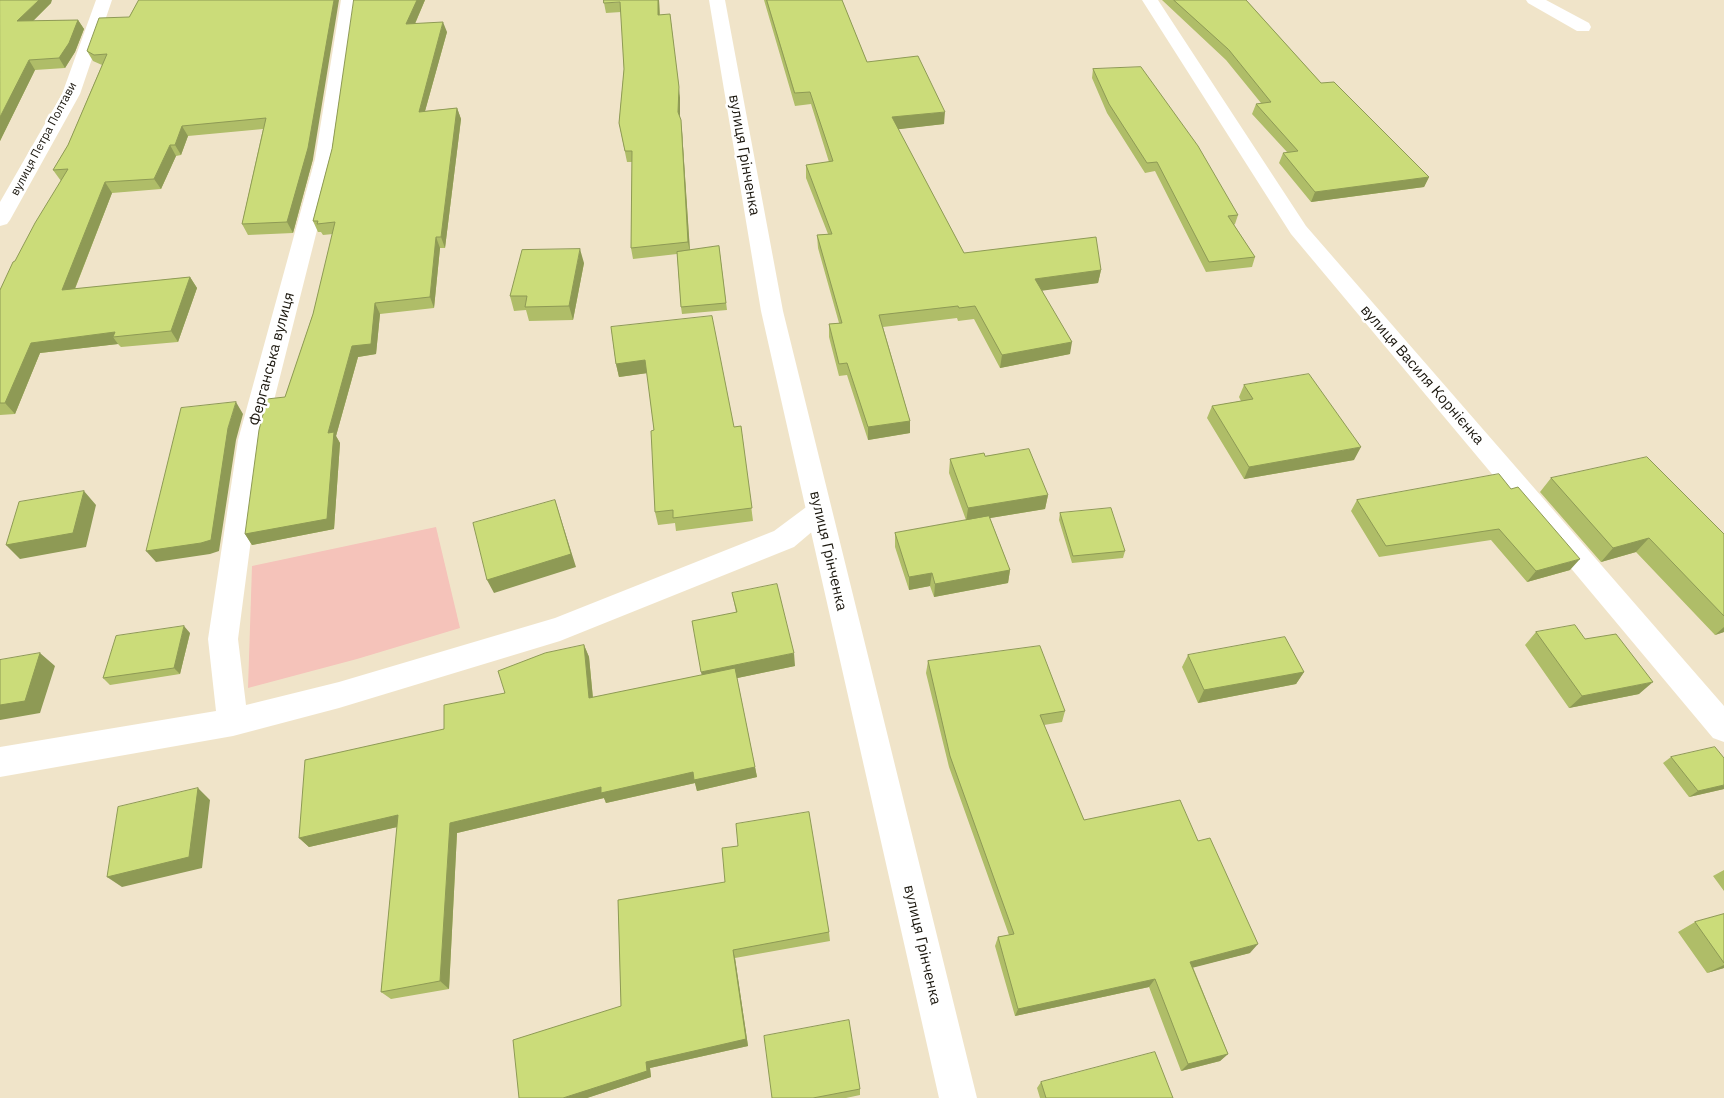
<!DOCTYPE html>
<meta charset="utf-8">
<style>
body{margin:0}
canvas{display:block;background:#f0e4c9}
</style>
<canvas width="1724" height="1098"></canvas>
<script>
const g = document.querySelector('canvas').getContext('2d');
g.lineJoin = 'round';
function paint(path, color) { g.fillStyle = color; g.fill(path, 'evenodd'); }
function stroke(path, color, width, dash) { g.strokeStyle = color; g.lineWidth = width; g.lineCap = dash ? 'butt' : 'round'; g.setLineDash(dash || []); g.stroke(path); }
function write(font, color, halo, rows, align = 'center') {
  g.font = font + ' "IBM Plex Sans",sans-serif'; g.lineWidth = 5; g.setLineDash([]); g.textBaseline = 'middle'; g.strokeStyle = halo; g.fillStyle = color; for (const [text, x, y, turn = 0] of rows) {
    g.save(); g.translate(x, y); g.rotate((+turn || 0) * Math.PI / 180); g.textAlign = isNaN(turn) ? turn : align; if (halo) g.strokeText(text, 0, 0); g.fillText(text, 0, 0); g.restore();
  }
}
paint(new Path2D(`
 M436,527L460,628L357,659L248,688L252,566Z`), '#f5c3ba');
paint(new Path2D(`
 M96,0H112L80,94L10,220L7,224L0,226V202L62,94Z
 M341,0H357L335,159L264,440L238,639L246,705L339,682L555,618L774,531L809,505L818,502L827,505L831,512L827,519L794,547L560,641L339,708L233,736L0,777V747L216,711L208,639L238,440L315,159Z
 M1142,0H1158L1306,226L1724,706V742L1713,738L1291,234Z
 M1526,0H1546L1589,23L1591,27L1589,31H1577L1528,3Z`), '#fff');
paint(new Path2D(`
 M709,0H725L783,311L977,1098H939L761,311Z`), '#fff');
paint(new Path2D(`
 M0,0L51,3L33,21L78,20L84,29L75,52L65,68L35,70L0,141Z
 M139,0L313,159L293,233L248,235L242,224L263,129L188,136L181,155L176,156L161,189L112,193L75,289L190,277L197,288L178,342L121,347L118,344L40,353L15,414L0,415V290L61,181L53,170L68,145L102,65L93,61L87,51L129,17Z
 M354,0H425L415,24L447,32L425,111L457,108L461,119L445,248H440L434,308L380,314L376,354L358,357L336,436L340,443L334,529L252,545L245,534L285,397L313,314L333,234L323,235L321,232H318L313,221L332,149Z
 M659,0L660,15L680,98V118L682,131L690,250L719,246L727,310L682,314L681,307L677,254L633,259L631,248L632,162H627L619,123L624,69L621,12L606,13L604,3Z
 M764,0H842L867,62L944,124L898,129L964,253L1101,270L1098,283L1042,290L1070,354L1000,368L974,319L958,321L957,318L883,327L910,421V433L868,440L847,375L839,376L829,337V324L839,323L818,248L817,235L828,234L806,178V165L829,162L811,104L795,106Z
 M1162,0H1246L1321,83L1429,177L1424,187L1311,202L1279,163L1283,153L1287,152L1252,114L1256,104L1261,103L1226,60Z
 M1093,69L1238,215L1235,224L1234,225L1255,257L1252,267L1206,272L1155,171L1145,173L1107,113L1092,78Z
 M584,263L573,320L529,321L526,310L514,311L510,296Z
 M611,327L734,427L741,426L753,521L676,531L675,523L658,525L655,512L654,430L647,373L619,377L616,364Z
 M1244,385L1354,460L1244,479L1207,418L1212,406L1241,401L1239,397Z
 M985,456L1048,495L1045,509L990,518L1010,570L1008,583L934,597L930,586L909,590L895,547V533L966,520L949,473L950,459Z
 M1551,478L1724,534V632L1715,635L1636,552L1601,562L1540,492Z
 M1511,489L1570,570L1527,582L1491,540L1379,557L1351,511L1357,500Z
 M1060,513L1125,551L1123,558L1072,563L1059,520Z
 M732,593L795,666L737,678L757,777L697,791L695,783L606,803L604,798L457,833L449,989L391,999L381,992L397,827L309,847L299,838L444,729L584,645L589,657L593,698L702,675L736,612Z
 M1536,632L1585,639L1639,694L1569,708L1525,645Z
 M190,633L180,674L110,685L103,678Z
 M1188,655L1304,672L1296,684L1198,703L1182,667Z
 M928,661L1065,711L1062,722L1044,725L1084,820L1198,841L1250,953L1193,967L1228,1054L1220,1061L1181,1071L1149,987L1015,1016L995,946L998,937L1009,935L949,767L926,673Z
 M1671,757L1724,789L1689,797L1663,763Z
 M1724,870V891L1713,876Z
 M618,900L829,932L830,941L735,958L748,1046L650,1068L651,1077L587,1098H519L621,1006Z
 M1724,914V968L1707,973L1678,932L1695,922Z
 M1041,1082L1173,1098H1040L1037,1088Z
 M860,1089V1095L846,1098H772Z`), '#afbd68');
paint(new Path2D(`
 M39,0H52L51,3L23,31L17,21Z
 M334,0H339L313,159L293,233L287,222Z
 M417,0H425L410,35L406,24Z
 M658,0H659L660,26L658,15Z
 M670,14L680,98V123L678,112Z
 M78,20L84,29L75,52L65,68L59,58Z
 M443,22L447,32L422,122L419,112Z
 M29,60L35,70L0,141V117Z
 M457,108L461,119L445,248L441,237Z
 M945,112L944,124L892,130V117Z
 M681,120L682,131L690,253L688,242Z
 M182,126L188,136L181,155L175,145Z
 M170,145L176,156L161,189L154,179Z
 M1429,177L1424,187L1311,202L1315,192Z
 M105,182L112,193L70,301L62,290Z
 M436,237L440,248L434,308L430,297Z
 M580,249L584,263L573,320L569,306Z
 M1101,270L1098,283L1033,292L1035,279Z
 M190,277L197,288L178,342L171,331Z
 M375,303L380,314L376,354L358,357L336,436L340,443L334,529L252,545L245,534L328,433L352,346Z
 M115,332L113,337L118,344L40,353L15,414L5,403L31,343Z
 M1072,342L1070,354L1000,368L1002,355Z
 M645,360L648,373L619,377L616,364Z
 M236,402L243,414L236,440L219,551L210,554L156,562L146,551L228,428Z
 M910,421V433L868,440V427Z
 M1361,447L1354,460L1244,479L1249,467Z
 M84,491L96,505L86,547L20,559L6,545Z
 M1048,495L1045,509L966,522L968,508Z
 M555,500L576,567L494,593L487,580Z
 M1649,538L1636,552L1601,562L1613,548Z
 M1580,559L1570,570L1527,582L1536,571Z
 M1010,570L1008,583L934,597L935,584Z
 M932,573L930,586L909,590V577Z
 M184,626L190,633L180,674L174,668Z
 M1724,627V632L1715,635Z
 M584,645L589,657L594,710L589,698Z
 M40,653L55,666L40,713L0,720V705Z
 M794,653L795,666L704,685L701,672Z
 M1304,672L1296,684L1198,703L1204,690Z
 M1653,682L1639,694L1569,708L1582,696Z
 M755,767L757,777L697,791L695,783L606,803L604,798L457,833L449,989L440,981L450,823L601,787L693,772Z
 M1724,785V789L1689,797L1698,791Z
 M198,788L210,800L202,868L122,887L107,877Z
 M398,815L406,825L309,847L299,838Z
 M1258,944L1250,953L1184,970L1190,962Z
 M733,950L735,958L748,1046L650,1068L651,1077L587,1098H563L646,1062Z
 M1724,965V968L1707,973Z
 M1155,979L1149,987L1015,1016L1018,1009Z
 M1228,1054L1220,1061L1181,1071L1188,1064Z`), '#8e9a55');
const building = new Path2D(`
 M0,0H39L17,21L78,20L69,43L59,58L29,60L0,117Z
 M139,0H334L308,148L287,222L242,224L266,118L182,126L175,145H170L154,179L105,182L62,290L190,277L171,331L113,337L115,332L31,343L5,403H0V290L13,262L15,261L35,223L68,169L53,170L68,145L107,54L94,55L87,51L99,18L129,17Z
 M354,0H417L406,24L443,22L419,112L457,108L441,237H436L430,297L375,303L371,344L352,346L328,433L334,432L327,519L245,534L259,430L267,399L285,397L313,314L335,222L317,224L318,221H313L332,149Z
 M604,0H658V15L670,14L679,87L678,112L681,120L688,242L631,248L632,151H625L619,123L624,69L620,2L604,3Z
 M767,0H842L867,62L918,56L945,112L892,117L964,253L1096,237L1101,270L1035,279L1072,342L1002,355L975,306L959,308L958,306L879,315L910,421L868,427L847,363L839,364L829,324L842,323L817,235L832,234L806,165L833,161L810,92L795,93Z
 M1174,0H1246L1321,83L1334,82L1429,177L1315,192L1283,153L1298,151L1256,104L1271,102L1229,50Z
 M1141,67L1198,146L1238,215L1228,216L1255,257L1209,262L1157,162L1147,163L1109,104L1093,69Z
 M719,246L726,303L681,307L677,252Z
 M580,249L569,306L525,307L527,296H510L522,250Z
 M712,316L734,427L741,426L752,508L673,518V510L655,512L651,431L654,430L645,360L616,364L611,327Z
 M1309,374L1361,447L1249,467L1212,406L1253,399L1244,385Z
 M236,402L228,428L211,540L201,543L146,551L181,408Z
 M1029,449L1048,495L968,508L950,459L984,453L985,456Z
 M1647,457L1724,534V616L1649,538L1613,548L1551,478Z
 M1499,474L1511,489L1518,487L1580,559L1536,571L1499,529L1386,546L1357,500Z
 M84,491L73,533L6,545L19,502Z
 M555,500L571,554L487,580L473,523Z
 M1111,508L1125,551L1073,556L1060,513Z
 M989,516L1010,570L935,584L932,573L909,577L895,533Z
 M777,584L794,653L701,672L692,621L737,612L732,593Z
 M1575,625L1585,639L1616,634L1653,682L1582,696L1536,632Z
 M184,626L174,668L103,678L116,636Z
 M1285,637L1304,672L1204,690L1188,655Z
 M584,645L589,698L735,668L755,767L694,780L693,772L601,793V787L450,823L440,981L381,992L398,815L299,838L305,760L444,729V705L505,693L498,671L545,653Z
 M1040,646L1065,711L1040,715L1084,820L1180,800L1198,841L1210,838L1258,944L1190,962L1228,1054L1188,1064L1155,979L1018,1009L998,937L1014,934L950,756L928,661Z
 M40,653L25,701L0,705V660Z
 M1715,747L1724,758V785L1698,791L1671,757Z
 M198,788L189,857L107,877L118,807Z
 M809,812L829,932L733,950L746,1039L646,1062L647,1071L563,1098H519L513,1040L621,1006L618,900L725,882L722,848L738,846L736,824Z
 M1724,914V963L1695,922Z
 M849,1020L860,1089L813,1098H772L764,1036Z
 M1155,1052L1173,1098H1046L1041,1082Z`);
paint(building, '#cbdc79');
stroke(building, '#8e9a55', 1);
write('12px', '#1a160d', '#fff', [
 ["вулиця Петра Полтави",44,139,-62]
]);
write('15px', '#1a160d', '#fff', [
 ["вулиця Грінченка",744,155,80],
 ["Ферганська вулиця",272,359,-75],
 ["вулиця Василя Корнієнка",1422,375,49],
 ["вулиця Грінченка",828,551,77],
 ["вулиця Грінченка",922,945,77]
]);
</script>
